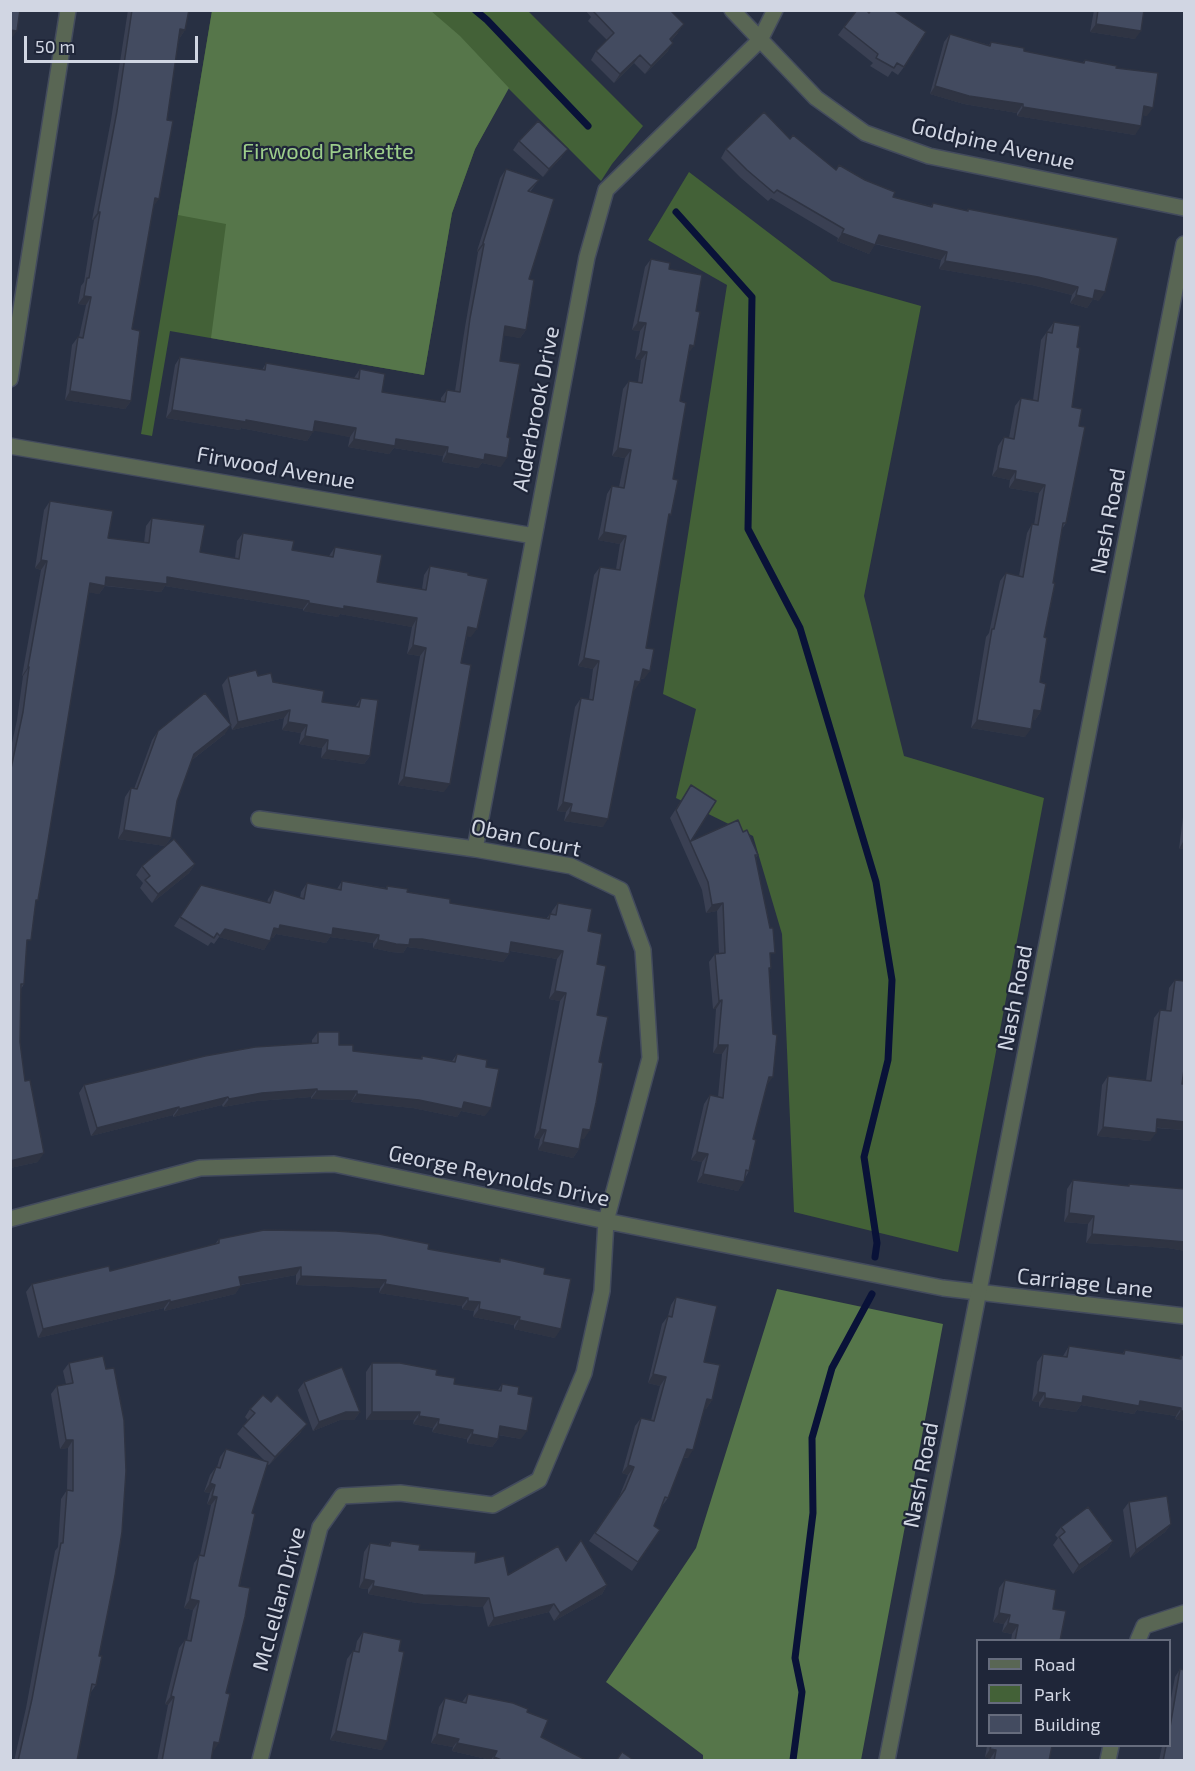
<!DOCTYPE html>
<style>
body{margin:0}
#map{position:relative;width:1195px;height:1771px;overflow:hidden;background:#283043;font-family:"Exo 2",sans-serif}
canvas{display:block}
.frame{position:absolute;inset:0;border:12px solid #d1d6e3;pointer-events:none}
.legend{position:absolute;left:976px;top:1639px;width:195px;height:108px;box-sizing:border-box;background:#1f2639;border:2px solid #666c7d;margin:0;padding:8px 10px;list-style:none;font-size:18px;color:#d1d6e3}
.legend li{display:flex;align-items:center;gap:12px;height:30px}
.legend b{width:30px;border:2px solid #666c7d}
.scale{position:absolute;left:24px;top:36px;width:174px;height:27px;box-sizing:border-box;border:3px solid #d1d6e3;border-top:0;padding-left:8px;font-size:18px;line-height:21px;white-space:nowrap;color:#d1d6e3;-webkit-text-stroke:4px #1f2639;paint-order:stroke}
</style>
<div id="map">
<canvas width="1195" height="1771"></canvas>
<div class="frame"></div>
<ul class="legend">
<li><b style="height:8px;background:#596654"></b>Road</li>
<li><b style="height:16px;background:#436137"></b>Park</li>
<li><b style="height:16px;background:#434b60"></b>Building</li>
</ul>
<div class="scale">50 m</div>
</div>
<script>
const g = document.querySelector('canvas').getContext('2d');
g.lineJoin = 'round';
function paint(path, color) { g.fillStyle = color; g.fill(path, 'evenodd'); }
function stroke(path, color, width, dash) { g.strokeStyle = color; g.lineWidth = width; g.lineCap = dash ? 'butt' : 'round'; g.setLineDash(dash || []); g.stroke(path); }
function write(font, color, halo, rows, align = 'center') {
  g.font = font + ' "Exo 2",sans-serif'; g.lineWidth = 4.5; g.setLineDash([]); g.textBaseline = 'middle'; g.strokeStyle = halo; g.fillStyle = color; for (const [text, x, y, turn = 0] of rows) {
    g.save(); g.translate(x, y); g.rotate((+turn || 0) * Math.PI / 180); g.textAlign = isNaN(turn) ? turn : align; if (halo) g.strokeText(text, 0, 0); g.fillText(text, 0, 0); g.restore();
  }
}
paint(new Path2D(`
 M212,11H528L643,126L612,164L601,181L508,88L475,149L452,213L424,375L170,331L152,436L141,434Z
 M689,172L832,281L921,306L864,596L904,756L1044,798L958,1252L794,1212L782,934L753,836L676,798L696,709L663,694L727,285L648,240Z`), '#436137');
paint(new Path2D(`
 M212,11H431L460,36L509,88L475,149L452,213L424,375L211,338L226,224L178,215Z
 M777,1289L943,1324L861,1760H703V1755L606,1682L696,1548Z`), '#56764a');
stroke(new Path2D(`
 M475,10L487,20L588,126
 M676,212L752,297L748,529L800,628L876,882L892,980L888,1060L864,1157L877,1243L875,1257
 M793,1760L802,1692L795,1658L813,1513L812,1438L832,1368L872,1294`), '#091238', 7);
const minor = new Path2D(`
 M732,10L816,98L865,133L929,156L1184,208
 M10,379L68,10
 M10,446L534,536
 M259,819L475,849L571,866L621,890L643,950L650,1058L606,1221L602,1291L584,1373L539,1480L493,1505L400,1493L342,1496L320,1527L260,1760
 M475,849L587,257L606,190L760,40L775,10
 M10,1219L200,1168L334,1164L606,1221L943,1288L1184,1316
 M1138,1640L1144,1626L1184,1613
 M1108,1760L1111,1746`);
const tertiary = new Path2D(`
 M887,1760L1184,244`);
stroke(minor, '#434b5d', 18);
stroke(tertiary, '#434b5d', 18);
stroke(minor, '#596654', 15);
stroke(tertiary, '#596654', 15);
paint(new Path2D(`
 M128,10H189L185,30L179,39V38L153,207L132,329L131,401L125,409L65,400L72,345L78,337H79L86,305L78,304L81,286L84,282L94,220H92L111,120Z
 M585,10H670L678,33L671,41L668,51L645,74L634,63L614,83L591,60L596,51L607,40L588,21L591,17Z
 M1094,10H1144L1135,39L1090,32Z
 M844,27L904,67L898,75L892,71L888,77L870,66L873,63L838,35Z
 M950,34L989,45L991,42L1024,51L1082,63L1085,60L1116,68L1147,116L1143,115L1135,135L1017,116V113L964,104L930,94L944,42Z
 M790,139L836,170L893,197L931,206L933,203L966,211L968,209L1099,301L1093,299L1087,308L1070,303L1072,295L1032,285L939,269L941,260L875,244L869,254L837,241L838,238L771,198L768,201L741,178L721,158L726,149Z
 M519,141L562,157L543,177L513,150Z
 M506,169L539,180L530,192L529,279L526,330L520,338L504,335L500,361L501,467L482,463L478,468L442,462L443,456L394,448L389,454L348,447L350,437L314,430L307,441L241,428L240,430L166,418L175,365L180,357L262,370L266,363L354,378L360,369L382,392L441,402V398L447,390L455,391L465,327L478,252L477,251L500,178Z
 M651,259L669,269L688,354L680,401L673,479L668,520L646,648L644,679H641L640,682L633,690L603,827L564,821L566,812L557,811L575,707L581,698L589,699L593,669L578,666L594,575L600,567L616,569L620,544L598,540L607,494L612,486L619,487L625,458L612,456L623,389L629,381L638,382L641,360L635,359L640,331L632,330L645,267Z
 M1054,322L1077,347L1072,407L1079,426L1066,523L1062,529L1044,637L1040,682L1041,711L1035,720L1033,719L1025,737L971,728L986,637L989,633L1000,581L1006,573L1019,576L1027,533L1032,524L1034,525L1039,493L1009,488L1010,480L992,476L998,446L1004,437L1009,438L1015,406L1021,398L1033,400L1041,340Z
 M50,501L108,538L144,543L146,526L152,518L200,552L235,558L237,541L243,533L292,550L329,556L335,547L377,582L422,589L424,575L430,566L468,575L471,637L467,636L461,663L444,792L398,785L420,656L407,654L412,627L340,614L338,617L303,611V609L165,586L161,592L105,586L99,594L88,592L35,904L26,947L24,984L21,989L20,1042L25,1081L38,1162L10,1168V752L17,720L23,676H22L41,570L35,568L44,510Z
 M258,676L322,702L355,707L361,698L370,756L364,764L321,758L322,748L299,744L301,733L282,730L284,718L232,730L222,685L228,677Z
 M158,731L225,734L192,760L177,801L171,838L165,846L118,839L125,797L131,788L134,789L152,740Z
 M691,785V841L743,832L758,855L756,857L771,959V968L769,971L767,1085L753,1139L749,1171L738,1191L697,1182L702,1162L691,1160L704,1104L710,1095L718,1097L722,1054L713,1053L716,1009H713L709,962L715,954L719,953L717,911L706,913L702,890L670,818Z
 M1185,801V849H1179Z
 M195,864L189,873L152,903L140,888L143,883L136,875L142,866Z
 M342,881L386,888L387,886L407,892L450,903L546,919L550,914H551L552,911L558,903L588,931L597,964V1015L584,1139L581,1138L579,1149L573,1158L538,1150L540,1139L534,1138L560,1001L549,999L557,959L510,951L509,954L503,962L416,948L407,947L403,953L391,952L373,948V943L330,937L326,943L276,934L273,938L271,937L264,950L219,937L214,944L211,942L208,946L174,926L201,885L267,903L268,899L274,890L300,898L301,892L307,883L337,889Z
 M1175,980L1182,1084H1185V1128L1183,1130L1156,1128L1150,1141L1097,1136L1102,1085L1108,1076L1146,1080L1154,1018L1160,1010L1166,1011L1169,988Z
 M318,1032L339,1045L353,1051L420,1059L422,1056L452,1061L457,1054L486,1067L485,1116L461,1111L457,1117L413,1108L351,1102L352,1100L311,1099V1097L257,1101L223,1107L222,1105L173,1117V1115L91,1136L79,1093L84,1085L312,1043V1040Z
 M1073,1180L1128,1186L1129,1184L1185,1189V1251L1168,1248L1086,1243L1088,1224L1064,1222L1067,1189Z
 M219,1239L428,1249L498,1262L500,1258L544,1274L555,1338L514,1329V1325L473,1317L474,1311L462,1309V1306L379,1293L380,1288L296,1285V1275L241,1285L235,1294L164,1311V1308L38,1338L26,1292L32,1284L110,1271L215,1244Z
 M676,1297L704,1362L712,1400L706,1409L704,1408L688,1458H683L668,1498L662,1506L654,1526L660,1530L632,1571L589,1541L619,1497L628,1475L622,1473L635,1426L641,1418L651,1420L660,1386L648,1383L662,1324L668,1316L671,1305Z
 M1069,1346L1122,1354L1125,1350L1179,1359L1181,1355L1185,1421L1175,1419L1176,1416L1137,1410L1134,1414L1081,1405L1076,1412L1039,1407V1402L1032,1401L1037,1362L1043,1354L1063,1356Z
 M103,1356L99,1656L96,1685L91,1692L77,1761H14L26,1708L55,1551L58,1547L61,1499L67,1490L68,1448L60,1449L51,1394L57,1386L66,1384L63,1371L69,1363Z
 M372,1363L436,1375L454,1384L498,1390L502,1384L518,1394L521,1439L498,1435V1439L492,1447L467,1443V1439L432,1432L433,1428L413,1424L414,1420H366V1372Z
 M304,1382L360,1412L354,1420H340L313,1431L298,1390Z
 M250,1409L301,1432L269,1465L267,1464L252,1513L211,1761H157L168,1705L165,1704L179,1648L185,1640H187L193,1610L184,1608L194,1563L200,1555L211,1505L207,1504L210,1493L204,1492L210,1475L216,1467H217L220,1457L226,1449L265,1461L237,1434L248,1420L245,1417Z
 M1129,1502L1171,1524L1165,1532L1130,1558L1123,1510Z
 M1061,1527L1113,1541L1107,1550L1073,1574L1053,1545L1058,1538L1055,1535Z
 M391,1541L419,1550L475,1563L508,1575L566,1561L607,1585L602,1594L554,1621L549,1612L488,1627L483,1607L417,1603L368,1594V1589L359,1588L364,1552L370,1543L388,1546Z
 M1005,1580L1053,1609L1060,1641H1011L1012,1634L1002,1632L1004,1624L993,1622L999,1588Z
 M363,1632L399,1651L382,1750L330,1740L347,1659L353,1651H355L357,1641Z
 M1180,1669L1185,1761H1159L1162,1746H1170V1704L1175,1677Z
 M468,1694L527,1712L541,1737L588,1761H490L491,1760L452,1751L453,1747L431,1743L439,1707L445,1698L462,1702Z
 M987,1746H1052L1049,1761H990V1759L985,1757Z`), '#3a4053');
paint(new Path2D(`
 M684,24L678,33L664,48L670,39Z
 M1096,24L1141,31L1135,39L1090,32Z
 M180,29L185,30L179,39L174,38Z
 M10,30L17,31L11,39H10Z
 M673,43L668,51L645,74L651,66Z
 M640,55L634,63L614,83L620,74Z
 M935,86L1023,104L1017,113L964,104L930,94Z
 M1144,106L1153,108L1147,116L1138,115Z
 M1023,107L1141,126L1135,135L1017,116Z
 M568,149L562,157L543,177L549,169Z
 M155,198L159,199L153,207Z
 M98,212H100L94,220H92Z
 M842,233L875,245L869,254L837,241Z
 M879,235L947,252L941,260L873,243Z
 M483,243L484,244L478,252L477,251Z
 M945,261L1038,277L1078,287L1072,295L1032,285L939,269Z
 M1095,290L1105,292L1099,301L1093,299L1087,308L1070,303L1076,295Z
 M84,296L91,297L86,305L78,304Z
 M638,322L646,323L640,331L632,330Z
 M505,326L526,330L520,338L499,335Z
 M690,345L694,346L688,354Z
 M641,351L647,352L641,360L635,359Z
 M70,391L131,401L125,409L65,400Z
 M172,410L246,420L313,432L307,441L241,428L240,430L166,418Z
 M315,421L356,428L350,437L309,430Z
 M354,439H396L448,447L443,456L394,448L389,454L348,447Z
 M618,448L631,450L625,458L612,456Z
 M447,453L485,454L507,458L501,467L482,463L478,468L442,462Z
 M998,468L1016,471L1010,480L992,476Z
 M1015,479L1045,485L1039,493L1009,488Z
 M604,532L626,536L620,544L598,540Z
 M41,560L47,561L41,570L35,568Z
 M106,577H167L309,601L303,609L165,586L161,592L100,585L105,586L99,594L84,592L90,583Z
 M309,603L344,606L417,618L412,627L340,614L338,617L303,611Z
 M468,627L477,629L471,637L462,636Z
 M413,645L426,648L420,656L407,654Z
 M584,658L599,661L593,669L578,666Z
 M28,667H29L23,676H22Z
 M643,669L650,671L644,679L637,678Z
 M635,681L640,682L634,691L629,690Z
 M290,710L284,718L232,730L238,722Z
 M1034,710L1041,711L1035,720L1028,719Z
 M977,720L1031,729L1025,737L971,728Z
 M288,722L307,725L301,733L282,730Z
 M231,725L225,734L188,763L194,754Z
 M305,736L328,740L322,748L299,744Z
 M327,750L370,756L364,764L321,758Z
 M404,777L450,784L444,792L398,785Z
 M563,802L572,804L566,812L557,811Z
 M570,812L608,819L603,827L564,821Z
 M124,830L171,838L165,846L118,839Z
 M1184,840L1185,849H1179Z
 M195,864L189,873L152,903L158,894Z
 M723,903L717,911L706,913L712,905Z
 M280,925L333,928L379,935L373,943L330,937L326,943L276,934L273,938L268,936L274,928Z
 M225,929L270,941L264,950L219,937Z
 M410,939H422L509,954L503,962L416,948L407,947L403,953L391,952L373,948L378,940Z
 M511,942L563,951L557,959L505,950Z
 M555,991L566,993L560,1001L549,999Z
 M722,1000L716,1009H713L719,1001Z
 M718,1045H728L722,1054L713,1053Z
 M769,1077H773L767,1085H763Z
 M317,1089L311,1097L257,1101L223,1107L229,1099L262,1093Z
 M317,1091H357L352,1100L311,1099Z
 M357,1094L464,1102L491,1108L485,1116L461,1111L457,1117L413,1108L351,1102Z
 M228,1097L222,1105L173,1117L179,1109Z
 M179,1107L173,1115L91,1136L97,1128Z
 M1157,1119L1185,1122V1128L1183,1130L1151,1127Z
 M1103,1127L1156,1133L1150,1141L1097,1136Z
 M540,1129L546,1130L540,1139L534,1138Z
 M583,1129L590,1130L584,1139L577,1137Z
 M543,1142L579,1149L573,1158L538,1150Z
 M697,1152L708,1154L702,1162L691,1160Z
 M44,1153L38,1162L10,1168V1161Z
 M703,1174L744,1182L738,1191L697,1182Z
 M1069,1213L1094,1216L1088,1224L1064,1222Z
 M1092,1234L1185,1242V1251L1168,1248L1086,1243Z
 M301,1267L296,1275L233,1286L239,1277Z
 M301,1276L386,1280L380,1288L296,1285Z
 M385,1284L468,1298L462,1306L379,1293Z
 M241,1286L235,1294L164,1311L170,1302Z
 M170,1300L164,1308L38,1338L43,1329Z
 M468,1301L480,1302L474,1311L462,1309Z
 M479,1309L520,1317L514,1325L473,1317Z
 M519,1320L561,1329L555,1338L514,1329Z
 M653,1374L666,1377L660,1386L648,1383Z
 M1038,1392L1045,1393L1039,1402L1032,1401Z
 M1083,1396L1140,1401L1181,1408L1176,1416L1137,1410L1134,1414L1081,1405L1076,1412L1039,1407L1045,1398Z
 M707,1399L712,1400L706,1409L701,1408Z
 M1181,1411H1185V1421L1175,1419Z
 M346,1412H360L354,1420H340L313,1431L319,1422Z
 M372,1412H420L414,1420H366Z
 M419,1416L439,1419L433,1428L413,1424Z
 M307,1424L301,1432L269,1465L275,1457Z
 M438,1424L473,1430L467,1439L432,1432Z
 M500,1426L527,1431L521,1439L494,1434Z
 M472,1434L498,1439L492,1447L467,1443Z
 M66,1440H73L68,1448L60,1449Z
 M687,1449L693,1450L688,1458L681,1457Z
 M628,1465L634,1467L628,1475L622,1473Z
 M210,1483L215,1485L210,1493L204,1492Z
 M212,1496L217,1497L211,1505L207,1504Z
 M1171,1524L1165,1532L1130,1558L1136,1550Z
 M1113,1541L1107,1550L1073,1574L1079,1565Z
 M364,1579L374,1581L368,1589L359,1588Z
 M607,1585L602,1594L554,1621L560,1613Z
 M373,1586L489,1598L483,1607L417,1603L368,1594Z
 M190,1599L199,1601L193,1610L184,1608Z
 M554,1604L549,1612L488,1627L494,1618Z
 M999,1613L1010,1615L1004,1624L993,1622Z
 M1008,1623L1018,1625L1012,1634L1002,1632Z
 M171,1696L174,1697L168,1705L165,1704Z
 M336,1731L387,1741L382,1750L330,1740Z
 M437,1734L459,1739L453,1747L431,1743Z
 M214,1742L219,1743L213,1752Z
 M457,1743L497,1751L491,1760L452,1751Z
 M990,1749L996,1750L990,1759L985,1757Z
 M494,1757L504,1761H492Z`), '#2f3443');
const building = new Path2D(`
 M10,10H20L17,31L10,30Z
 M132,10H189L185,30L180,29L167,120L173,121L159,199L155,198L132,329L140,331L131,401L70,391L78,337L83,338L91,297L84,296L87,278H89L100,212H98L117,111Z
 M596,10H670L684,24L670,39L673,43L651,66L640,55L620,74L596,51L614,33L594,12Z
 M857,10H866L869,13L871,10H893L926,32L904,67L897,63L894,68L876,58L878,54L844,27Z
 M1098,10H1144L1141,31L1096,24Z
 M950,34L990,46L991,42L1024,48V51L1084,63L1085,60L1117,66L1116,68L1158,73L1153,108L1144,106L1141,126L1023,107V104L969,96L935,86Z
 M764,112L790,139L793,135L836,170L839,165L865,180L895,192L893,197L932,207L933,203L968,211V209L1118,238L1105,292L1095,290L1093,299L1076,295L1078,287L1038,277L945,261L947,252L879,235L875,245L842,233L844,229L777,190L774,193L747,170L726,149Z
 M538,121L568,149L549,169L519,141Z
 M506,169L539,180L528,191L554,199L529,279L534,280L526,330L505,326L500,361L520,364L507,437L510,438L507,458L485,454L484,460L447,453L448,447L396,439L395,446L354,439L356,428L315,421L313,432L246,420V422L172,410L180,357L265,370L266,363L359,379L360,369L385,374L382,392L445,402L447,390L460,392L470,318L484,244L483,243Z
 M651,259L670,263L669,269L702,275L696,311L700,312L694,346L690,345L680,401L686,403L673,479L678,480L671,515L669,514L646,648L654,649L650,671L643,669L640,682L635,681L608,819L570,812L572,804L563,802L581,698L593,700L599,661L584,658L600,567L620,570L626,536L604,532L612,486L624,488L631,450L618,448L629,381L642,383L647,352L641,351L646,323L638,322Z
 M1054,322L1080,326L1077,347L1080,348L1072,407L1082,409L1079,426L1085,427L1066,523H1063L1053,583H1055L1044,637L1047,638L1040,682L1046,684L1041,711L1034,710L1031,729L977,720L992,629H994L1006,573L1023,577L1032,524L1038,525L1045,485L1015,479L1016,471L998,468L1004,437L1014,439L1021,398L1038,401L1047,332L1052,333Z
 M50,501L113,511L108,538L149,543L152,518L205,525L200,552L239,559L243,533L294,541L292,550L333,557L335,547L382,555L377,582L426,590L430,566L468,573V575L488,579L477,629L468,627L461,663L471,665L450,784L404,777L426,648L413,645L417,618L344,606V609L309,603V601L167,577V584L106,577L105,586L90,583L47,847L38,900H36L31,940H27L24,984H21L20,1042L25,1081L30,1080L44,1153L10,1161V773L23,712L29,667H28L47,561L41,560Z
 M256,670L258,676L271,673L273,682L324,691L322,702L359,707L361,698L378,700L370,756L327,750L328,740L305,736L307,725L288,722L290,710L238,722L228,677Z
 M205,693L231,725L194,754L177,801L171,838L124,830L131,788L137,789L158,731Z
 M691,785L716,801L691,841L738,820L743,832L747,830L758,855H755L770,928H773L775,953H770L771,968H769L773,1034L777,1035L773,1077H769L753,1139L756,1140L749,1171L746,1170L744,1182L703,1174L708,1154L697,1152L710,1095L723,1098L728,1045H718L722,1000L719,1001L715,954L725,953L723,903L712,905L708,882L676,810Z
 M174,839L195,864L158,894L145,880L150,876L142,866Z
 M342,881L387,889V886L408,889L407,892L450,899V903L549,919L550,914L556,915L558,903L592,909L588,931L602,934L597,964L606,966L597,1015L608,1017L599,1062L603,1063L596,1103L590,1130L583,1129L579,1149L543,1142L546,1130L540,1129L566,993L555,991L563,951L511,942L509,954L422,939H410L409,945L396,944L378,940L379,935L333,928L332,935L280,925L279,929L274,928L270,941L225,929L220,936L217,933L214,938L180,917L201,885L270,903L274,890L304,899L307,883L341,890Z
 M1175,980L1185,981V1062L1182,1084H1185V1122L1157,1119L1156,1133L1103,1127L1108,1076L1151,1081L1160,1010L1171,1011Z
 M318,1032H339V1045H353V1051L422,1059V1056L455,1062L457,1054L487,1060L486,1067L499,1069L491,1108L464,1102L462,1109L419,1100L357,1094V1091H317V1089L262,1093L229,1099L228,1097L179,1109V1107L97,1128L84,1085L205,1056L255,1047L318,1043Z
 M1073,1180L1129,1186V1184L1185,1189V1242L1092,1234L1094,1216L1069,1213Z
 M264,1230L336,1231L379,1234L429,1244L428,1249L500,1262V1258L545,1268L544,1274L571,1279L561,1329L519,1320L520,1317L479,1309L480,1302L468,1301V1298L385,1284L386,1280L301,1276V1267L239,1277L241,1286L170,1302V1300L43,1329L32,1284L109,1266L110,1271L219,1243V1239Z
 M676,1297L717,1306L704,1362L720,1365L712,1400L707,1399L693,1450L687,1449L668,1498L665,1497L654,1526L660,1530L638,1562L595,1533L625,1489L634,1467L628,1465L641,1418L654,1421L666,1377L653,1374L668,1316L672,1317Z
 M1069,1346L1124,1354L1125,1350L1181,1359V1355L1185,1356V1411H1181V1408L1140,1401L1139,1406L1083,1396L1082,1403L1045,1398V1393L1038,1392L1043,1354L1067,1357Z
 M103,1356L106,1369L114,1368L124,1420L126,1471L122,1532L115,1576L99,1656H102L96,1685L92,1684L77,1761H18L32,1699L61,1543H63L67,1490L73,1491V1440H66L57,1386L73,1383L69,1363Z
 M372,1363H400L437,1370L436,1375L455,1378L454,1384L501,1391L502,1384L519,1387L518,1394L533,1397L527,1431L500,1426L498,1439L472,1434L473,1430L438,1424L439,1419L419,1416L420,1412H372Z
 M342,1367L360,1412H346L319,1422L304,1382Z
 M263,1395L271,1402L277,1395L307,1424L275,1457L243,1426L255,1413L250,1409Z
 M226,1449L268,1462L252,1513L255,1514L239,1586L250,1588L245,1617L226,1693L230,1694L219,1743L214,1742L211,1761H162L174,1697L171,1696L185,1640L191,1641L199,1601L190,1599L199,1555L204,1556L217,1497L212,1496L215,1485L210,1483L216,1467L220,1468Z
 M1167,1496L1171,1524L1136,1550L1129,1502Z
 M1088,1507L1113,1541L1079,1565L1059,1537L1065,1532L1061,1527Z
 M581,1540L607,1585L560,1613L554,1604L494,1618L489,1598L423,1595L373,1586L374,1581L364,1579L370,1543L390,1546L391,1541L420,1545L419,1550L476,1552L475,1563L504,1556L508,1575L558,1546L566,1561Z
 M1005,1580L1056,1590L1053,1609L1066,1611L1060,1641H1015L1018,1625L1008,1623L1010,1615L999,1613Z
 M363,1632L401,1640L399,1651L404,1652L387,1741L336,1731L353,1651L359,1652Z
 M1180,1669L1185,1670V1761H1163L1166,1746H1170V1727Z
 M468,1694L513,1703L528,1709L527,1712L548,1720L541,1737L588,1761H504L494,1757L497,1751L457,1743L459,1739L437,1734L445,1698L466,1703Z
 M991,1746H1052L1049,1761H994L996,1750L990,1749Z
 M622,1752L635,1761H616Z`);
paint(building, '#434b60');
stroke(building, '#2f3443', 1.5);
write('22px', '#d1d6e3', '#1f2639', [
 ["Goldpine Avenue",993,144,13],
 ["Alderbrook Drive",536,409,-79],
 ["Firwood Avenue",276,468,10],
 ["Nash Road",1108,521,-79],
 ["Oban Court",526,838,12],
 ["Nash Road",1015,998,-79],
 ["George Reynolds Drive",499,1176,12],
 ["Carriage Lane",1085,1283,6],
 ["Nash Road",921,1475,-79],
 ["McLellan Drive",279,1599,-75]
]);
write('22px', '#9dce8b', '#1f2639', [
 ["Firwood Parkette",328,152]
]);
</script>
